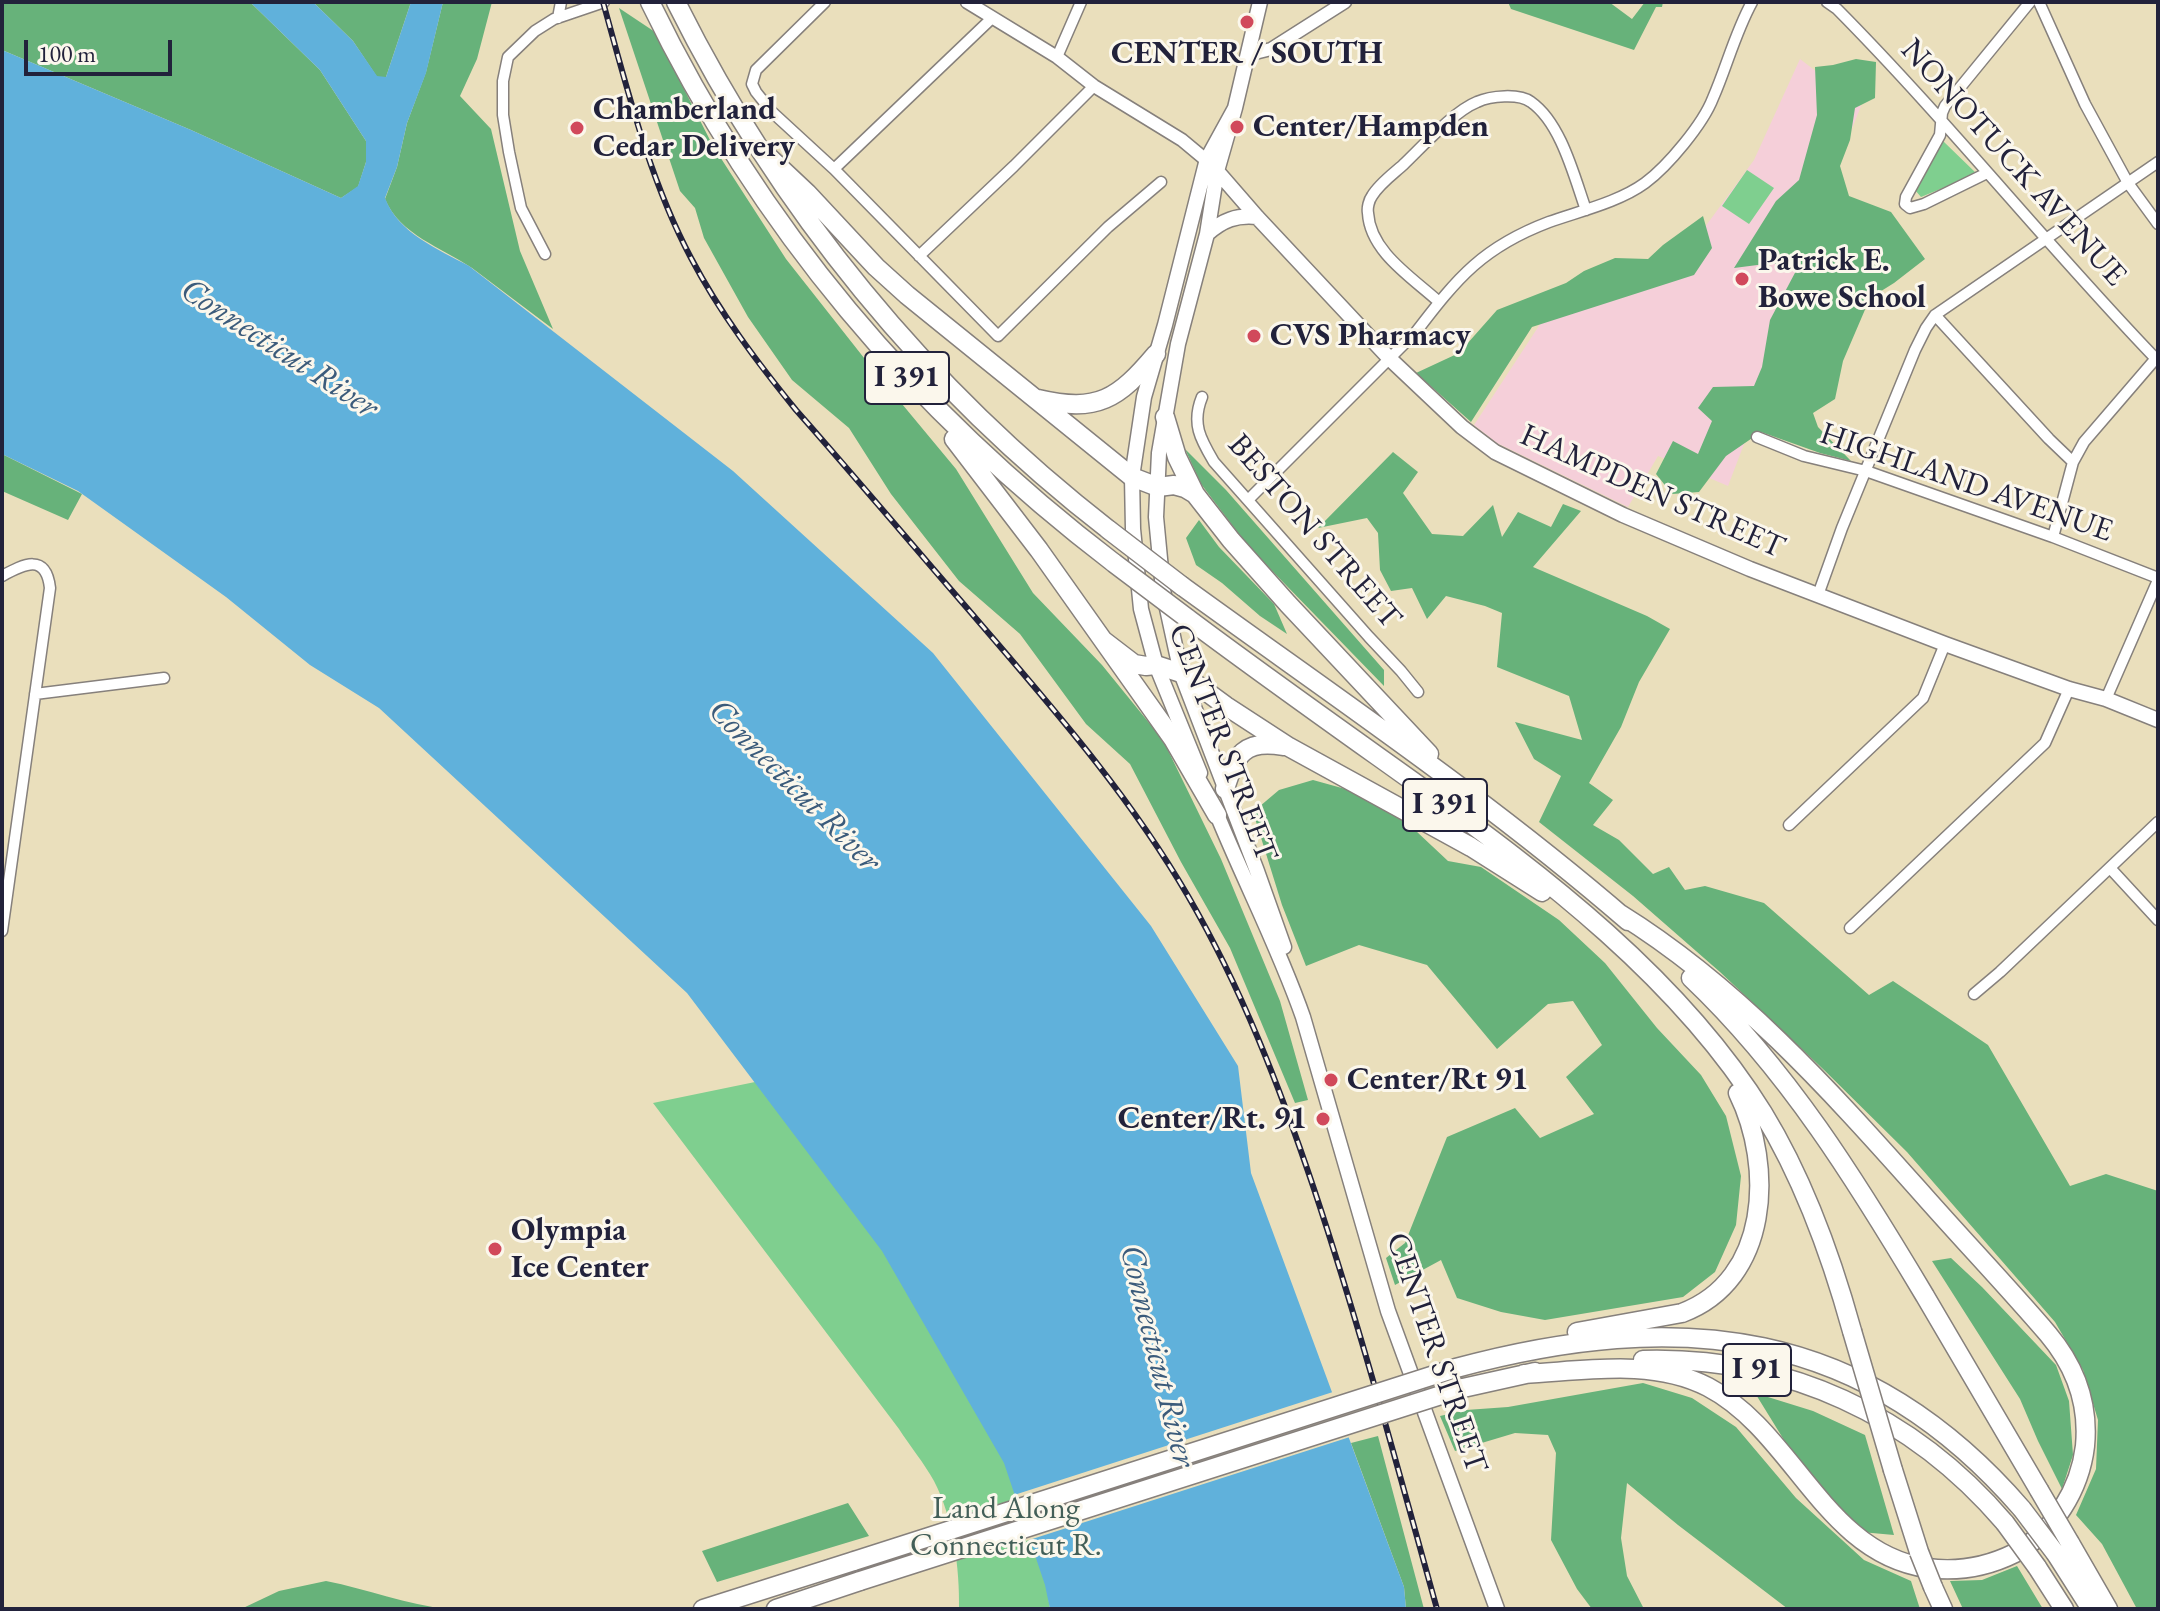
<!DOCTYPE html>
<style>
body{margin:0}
#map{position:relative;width:2160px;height:1611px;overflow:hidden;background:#eadfbc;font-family:"EB Garamond",serif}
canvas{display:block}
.frame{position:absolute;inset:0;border:4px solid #22223b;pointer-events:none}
.scale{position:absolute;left:24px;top:40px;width:148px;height:36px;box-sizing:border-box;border:4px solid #22223b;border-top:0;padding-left:10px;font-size:24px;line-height:28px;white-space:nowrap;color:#22223b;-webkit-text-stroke:6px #fbf7ec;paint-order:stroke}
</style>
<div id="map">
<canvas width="2160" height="1611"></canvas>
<div class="frame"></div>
<div class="scale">100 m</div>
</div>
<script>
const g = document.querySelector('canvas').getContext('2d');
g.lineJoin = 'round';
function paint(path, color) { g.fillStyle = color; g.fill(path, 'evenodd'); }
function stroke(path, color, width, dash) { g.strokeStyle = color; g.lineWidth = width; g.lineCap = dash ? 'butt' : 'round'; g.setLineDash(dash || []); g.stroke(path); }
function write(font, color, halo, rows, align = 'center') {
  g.font = font + ' "EB Garamond",serif'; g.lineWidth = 6; g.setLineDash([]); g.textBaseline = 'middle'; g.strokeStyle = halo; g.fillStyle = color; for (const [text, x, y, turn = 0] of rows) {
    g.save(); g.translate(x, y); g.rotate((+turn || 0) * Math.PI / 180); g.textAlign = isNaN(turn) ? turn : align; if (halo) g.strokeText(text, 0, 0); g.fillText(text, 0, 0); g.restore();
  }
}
paint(new Path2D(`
 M1800,59L1861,106L1849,136L1811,205L1851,248L1754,418L1728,486L1658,456L1628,507L1497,443L1474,425L1548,312L1650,265L1705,227L1754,160Z`), '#f5cfd9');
paint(new Path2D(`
 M1943,141L1977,174L1921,197L1915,190Z
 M1747,170L1774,188L1749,224L1722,206Z
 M755,1082L1023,1426L1050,1609H959C960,1569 953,1517 934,1481C924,1463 910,1446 899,1429L653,1103Z`), '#7fcf8f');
paint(new Path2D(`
 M2,2H250L320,70L366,141V162L358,187L341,198L191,130L2,50Z
 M313,2H411L386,77H377L353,41Z
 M443,2H492L477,59L460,96L491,129L520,251L553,329C526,309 499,288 472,268C441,247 400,235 385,199L397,167L407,123L426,72Z
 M1508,2H1609L1632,19L1645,2H1663L1662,7H1656L1634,50L1511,9Z
 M619,8L655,32L713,146L786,259L868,363L956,469L1033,593L1102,665L1163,740L1221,859L1280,1001L1308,1100L1295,1103L1230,948L1181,862L1130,764L1086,724L1020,634L959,581L891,494L849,428L792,380L748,317L704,238L695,208L680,191Z
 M1856,59L1876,62L1875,98L1855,108L1850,140L1840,166L1849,196L1891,212L1925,259L1894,283L1870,298L1843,361L1835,399L1813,413L1818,427L1851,461L1820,453L1761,432L1726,456L1699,492L1672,494L1656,474L1673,441L1698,454L1712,421L1698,408L1713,387L1754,386L1762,367L1770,320L1797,269L1773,263L1734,268L1776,201L1799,180L1817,115L1815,67L1833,65Z
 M1703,216L1712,248L1694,275L1532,327L1471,422L1416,373L1459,353L1497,310L1566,283L1584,271L1615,258L1648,259L1663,245Z
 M1185,449L1226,490L1384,670V686L1248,546L1201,484Z
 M1393,452L1418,472L1403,493L1432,534L1463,536L1493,505L1502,537L1518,512L1551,527L1563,504L1581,511L1533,567L1647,616L1670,629L1639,682L1621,727L1589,783L1613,800L1593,825L1619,840L1653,874L1669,867L1685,890L1705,886L1764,903L1869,995L1893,981L1988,1045L2070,1186L2106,1174L2158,1191V1609H2137L2102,1544L2076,1515L2096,1469L2098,1420L2083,1370L2055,1322L1907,1152L1824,1070L1720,972L1633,896L1539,822L1561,776L1534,759L1515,722L1582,740L1569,696L1497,667L1502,613L1485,606L1446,596L1427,619L1412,588L1391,591L1380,570L1378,533L1367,518L1318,528Z
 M2,454L82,494L68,520L2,491Z
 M1199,520L1219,547L1274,604L1287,634L1260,616L1222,583L1196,565L1186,538Z
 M1313,780L1349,790L1400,816L1448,861L1481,867L1559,920L1605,963L1657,1028L1701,1075L1726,1116L1741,1176L1736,1225L1715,1272L1683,1297L1545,1320L1501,1312L1457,1298L1441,1260L1395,1285L1386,1258L1405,1243L1447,1137L1515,1108L1540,1138L1594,1114L1566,1077L1602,1045L1573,1001L1548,1004L1497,1049L1427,965L1359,945L1306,966L1282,905L1253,812L1279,790Z
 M1951,1258L1982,1287L2056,1365L2069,1401L2073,1455L2062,1489L2038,1441L2020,1399L1932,1261Z
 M1643,1383L1692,1398L1736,1427L1796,1498L1864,1560L1911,1581L1920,1609H1788L1678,1525L1627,1483L1621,1538L1627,1576L1644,1609H1592L1577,1589L1551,1540L1556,1453L1548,1435L1515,1433L1455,1451L1440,1416L1466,1410L1508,1407Z
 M1755,1393L1813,1411L1865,1435L1894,1535L1861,1532L1792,1453Z
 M1378,1436L1424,1609H1406L1404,1587L1351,1443Z
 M848,1503L869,1536L717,1582L702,1551Z
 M2017,1566L2043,1609H1963L1950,1581L1982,1580Z
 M326,1581C367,1589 407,1605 448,1609H241L279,1591Z`), '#67b27a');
paint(new Path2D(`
 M250,2H313L353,41L377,76L386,77L411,2H443L426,73L407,123L397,167L385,198C398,233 438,249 469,266L733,471L933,653L1151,926L1238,1066L1251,1173L1404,1587L1406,1609H1050L1045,1585L1004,1463L882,1251L687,993L379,708L310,665L226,597L78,491L2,454V50L191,130L341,198L358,186L366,162V141L320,70Z`), '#60b1db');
paint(new Path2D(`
 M1336,1391L1353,1436L1026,1541L1011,1496Z`), '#eadfbc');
const minor = new Path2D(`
 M825,2L756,70L752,84L756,92L772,112L834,169L998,336L1108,227L1161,182
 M1827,2L1837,9C1949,122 2048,247 2158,361
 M2039,2L2085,104L2128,183L2158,224
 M558,18L561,2
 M1057,57L1081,2
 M834,169L991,19
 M1987,173L1924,204L1910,208L1905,204L1906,197L1940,135L1942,113L1945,106L2030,2
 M545,254L521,208L509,152L503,115V81L508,57L535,31L554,19L604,2
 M919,256L1014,166L1094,86
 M1439,302C1413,278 1370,252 1368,213C1367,208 1369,200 1372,196C1379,184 1393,174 1403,165C1422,147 1454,111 1477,102C1490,96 1519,93 1531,102C1561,123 1574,176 1586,210
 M1935,315L2049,439L2073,462
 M1202,397C1191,424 1201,440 1214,462L1369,637L1401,671L1418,692
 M1757,437L1804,456L1866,471L2053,537L2158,578
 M1248,500L1416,332C1458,277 1483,247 1549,222C1580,211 1619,202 1645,183C1668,166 1703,124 1713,98C1727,66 1735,33 1752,2
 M2053,537L2073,462L2084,442L2158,356
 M2,576C24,564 46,553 50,588L2,931
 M1818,595L1842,528L1915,350L1926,328L1935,315L2158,162
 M35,694L164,678
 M2106,699L2158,580
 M1789,825L1923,698L1945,644
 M2110,868L2158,920
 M1850,928L2045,743L2069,689
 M1974,994L2000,972L2158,822`);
const tertiary = new Path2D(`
 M967,2L1057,57L1094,86L1182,140L1212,165
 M1247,55L1271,49L1345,2`);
const secondary = new Path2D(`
 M1260,2L1235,108L1217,171L1207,234L1178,344L1159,453L1156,517L1163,590L1181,673L1257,871L1284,947
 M1217,171L1257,217L1390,359L1462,427L1495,452L1623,515L1750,569L1945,644L2069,689L2106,699L2158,720
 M1207,234C1223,220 1236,215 1257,217
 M1200,773L1156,665L1141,609L1133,529L1132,477L1144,397L1165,325L1207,159L1235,108
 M1214,807C1242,877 1278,945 1303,1017L1388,1311L1497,1609`);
const motorway = new Path2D(`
 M650,2C759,228 915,411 1114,563
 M676,2C779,209 927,389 1109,530
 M758,147L807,193L876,267L907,295L1132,477L1158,487L1174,485L1185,488L1195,494L1231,540L1288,604L1429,754
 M1038,399C1098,413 1118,399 1156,354
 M1165,417L1177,457L1195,494
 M954,439L1039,550L1173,739L1217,815
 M1182,586C1332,695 1487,799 1628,921
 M1187,618C1263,675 1341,730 1418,785C1544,876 1680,979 1763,1113C1804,1180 1831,1255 1852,1331
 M1104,641L1134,664L1146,666L1156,665L1181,673L1226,706L1289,747L1471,847L1542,892
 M1225,789C1235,755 1244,739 1283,746
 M1691,978C1788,1070 1857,1182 1925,1296C1963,1361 2001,1426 2039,1490
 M1577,1332L1682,1313C1770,1280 1774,1166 1738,1093
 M1643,1360C1786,1356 1913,1415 2005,1523
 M1456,1368C1679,1308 1864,1326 2022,1509
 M1524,1374C1584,1371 1652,1358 1708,1387C1794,1432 1824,1553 1927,1568C1957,1572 1987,1567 2015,1553C2054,1532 2080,1489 2085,1446C2089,1404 2075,1366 2048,1334C2006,1285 1961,1238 1918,1189C1828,1088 1736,986 1620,914
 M1463,1388L1535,1372
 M1893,1470L1919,1552
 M2070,1543L2108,1609
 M2056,1554L2091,1609
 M2037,1567L2064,1609
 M1933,1587L1943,1609
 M703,1609L854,1561
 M776,1609L860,1581`);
stroke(minor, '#86807c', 13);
stroke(tertiary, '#86807c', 15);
stroke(secondary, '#86807c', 17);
stroke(motorway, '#86807c', 21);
stroke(minor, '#fff', 10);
stroke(tertiary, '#fff', 12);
stroke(secondary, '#fff', 14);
stroke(motorway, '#fff', 18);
const rail = new Path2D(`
 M603,2C627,88 649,179 691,258C720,313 757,362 796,410C856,478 914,547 973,615C1050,705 1128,793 1188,896C1242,989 1280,1088 1314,1189C1360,1327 1398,1469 1437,1609`);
stroke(rail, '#22223b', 6);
stroke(rail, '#fbf7ec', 3, [9]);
const motorwayBridge = new Path2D(`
 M1109,530L1182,586
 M1114,563L1187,618
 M1852,1331L1893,1470
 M2039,1490L2070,1543
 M2022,1509L2056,1554
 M2005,1523L2037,1567
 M1919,1552L1933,1587
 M854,1561L1456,1368
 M860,1581L1463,1388`);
stroke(motorwayBridge, '#86807c', 21, []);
stroke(motorwayBridge, '#fff', 18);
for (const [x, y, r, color] of [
 [1247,22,8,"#d1495b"],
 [1237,127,8,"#d1495b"],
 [577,128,8,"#d1495b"],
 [1742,279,8,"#d1495b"],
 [1254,336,8,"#d1495b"],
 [1331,1080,8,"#d1495b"],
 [1323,1119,8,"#d1495b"],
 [495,1249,8,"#d1495b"]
]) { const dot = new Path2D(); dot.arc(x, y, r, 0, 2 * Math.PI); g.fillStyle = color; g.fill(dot); stroke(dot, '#fbf7ec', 3); }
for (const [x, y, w] of [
 [907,378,84],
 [1445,805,84],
 [1757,1370,68]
]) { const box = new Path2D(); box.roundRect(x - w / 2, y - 26, w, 52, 6); g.fillStyle = '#fbf7ec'; g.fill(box); stroke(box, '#22223b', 2); }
write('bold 30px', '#22223b', null, [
 ["I 391",907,378],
 ["I 391",1445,805],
 ["I 91",1757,1370]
]);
write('bold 32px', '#22223b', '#fbf7ec', [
 ["CENTER / SOUTH",1247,54,"center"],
 ["Chamberland",593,110],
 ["Cedar Delivery",593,147],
 ["Center/Hampden",1253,127],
 ["Patrick E.",1758,261],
 ["Bowe School",1758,298],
 ["CVS Pharmacy",1270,336],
 ["Center/Rt 91",1347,1080],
 ["Center/Rt. 91",1307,1119,"right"],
 ["Olympia",511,1231],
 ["Ice Center",511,1268]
], 'left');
write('32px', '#22223b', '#fbf7ec', [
 ["NONOTUCK AVENUE",2013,163,48],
 ["HIGHLAND AVENUE",1966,483,19],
 ["HAMPDEN STREET",1652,492,24],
 ["BESTON STREET",1314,532,49],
 ["CENTER STREET",1222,743,69],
 ["CENTER STREET",1436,1353,71]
]);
write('32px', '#435f58', '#fbf7ec', [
 ["Land Along",1006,1509],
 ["Connecticut R.",1006,1546]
]);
write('italic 34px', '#3b5b7b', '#fbf7ec', [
 ["Connecticut River",279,349,33],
 ["Connecticut River",794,786,45],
 ["Connecticut River",1157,1356,76]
]);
</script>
